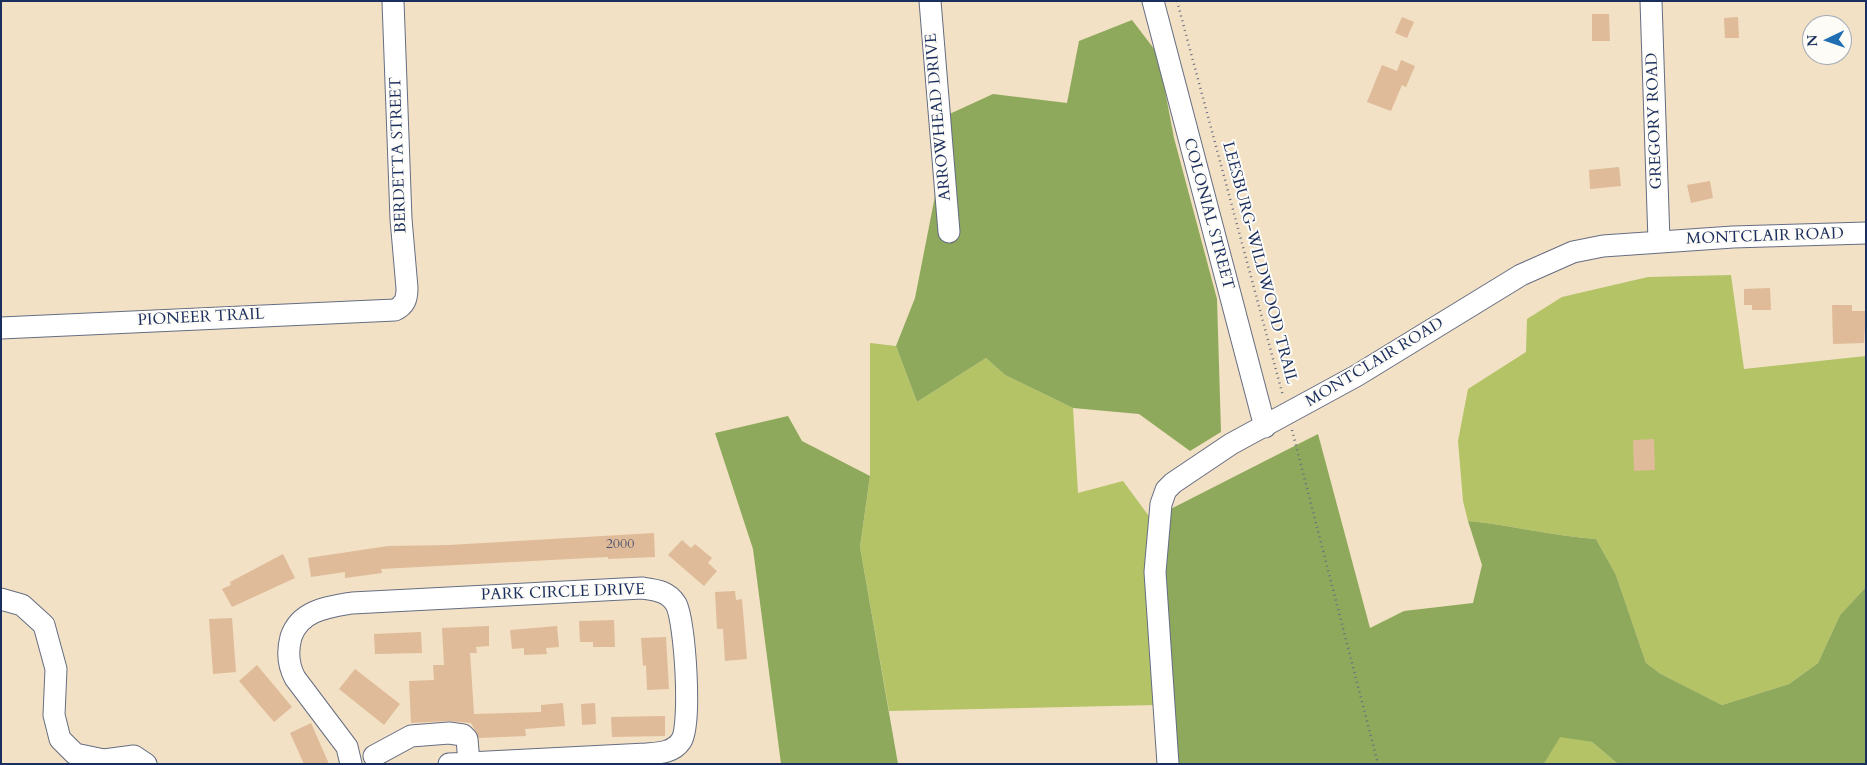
<!DOCTYPE html>
<style>
body{margin:0}
#map{position:relative;width:1867px;height:765px;overflow:hidden;background:#f2e1c4;font-family:Cardo,serif}
canvas{display:block}
.frame{position:absolute;inset:0;border:2px solid #1b2f5e;pointer-events:none}
.north{position:absolute;left:1802px;top:15px;width:50px;height:50px;box-sizing:border-box;background:#fdfcf7;border:1px solid #a3aaba;border-radius:50%;rotate:267deg;font-size:14px;font-weight:700;line-height:20px;text-align:center;color:#1b2f5e}
.north::after{content:'';display:block;margin:auto;width:18px;height:22px;background:#1f6fb2;clip-path:polygon(50% 0,100% 100%,50% 72%,0 100%)}
</style>
<div id="map">
<canvas width="1867" height="765"></canvas>
<div class="frame"></div>
<div class="north">N</div>
</div>
<script>
const g = document.querySelector('canvas').getContext('2d');
g.lineJoin = 'round';
function paint(path, color) { g.fillStyle = color; g.fill(path, 'evenodd'); }
function stroke(path, color, width, dash) { g.strokeStyle = color; g.lineWidth = width; g.lineCap = dash ? 'butt' : 'round'; g.setLineDash(dash || []); g.stroke(path); }
function write(font, color, halo, rows, align = 'center') {
  g.font = font + ' Cardo,serif'; g.lineWidth = 4; g.setLineDash([]); g.textBaseline = 'middle'; g.strokeStyle = halo; g.fillStyle = color; for (const [text, x, y, turn = 0] of rows) {
    g.save(); g.translate(x, y); g.rotate((+turn || 0) * Math.PI / 180); g.textAlign = isNaN(turn) ? turn : align; if (halo) g.strokeText(text, 0, 0); g.fillText(text, 0, 0); g.restore();
  }
}
paint(new Path2D(`
 M1731,275L1744,369L1866,356V587L1840,615L1818,663L1789,684L1722,705L1661,674L1646,663L1616,575L1596,539C1553,536 1511,525 1468,521L1463,501L1458,441L1468,389L1526,352L1527,319L1562,297L1648,277Z
 M870,343L896,346L917,402L986,358L1005,375L1073,408L1078,493L1123,481L1151,519L1156,705L889,711L860,547L870,476Z
 M1560,736L1592,742L1618,764H1544Z`), '#b3c366');
paint(new Path2D(`
 M1132,20L1158,54L1174,138L1217,299L1221,432L1190,451L1139,414L1073,408L1005,375L986,358L917,402L896,346L915,298L935,196L943,117L993,94L1067,103L1079,41Z
 M788,416L802,441L870,476L860,547L898,764H781L753,549L715,433Z
 M1318,434L1370,628L1404,611L1473,603L1482,565L1468,521C1511,525 1553,536 1596,539L1616,575L1646,663L1661,674L1722,705L1789,684L1818,663L1840,615L1866,587V764H1618L1592,742L1560,737L1544,764H1157L1151,519Z`), '#8ea95b');
paint(new Path2D(`
 M1592,14H1609L1610,41H1592Z
 M1402,17L1414,22L1407,38L1395,33Z
 M1738,17L1739,38H1725L1724,18Z
 M1401,60L1415,66L1406,87L1402,85L1391,111L1367,102L1382,65L1397,71Z
 M1619,167L1621,186L1590,189L1589,170Z
 M1710,181L1713,198L1691,203L1687,185Z
 M1770,288L1771,310H1752V305H1744V289Z
 M1832,305H1852V311H1866L1864,343L1833,344Z
 M1654,439L1655,470L1634,471L1633,440Z
 M654,533L655,557L608,559V557L381,569L382,573L345,578V572L311,577L308,558L388,546L449,545Z
 M682,540L691,548L695,544L712,558L708,563L717,571L704,586L668,555Z
 M283,554L295,578L232,607L222,589L231,585L230,582Z
 M735,591L736,600L742,599L747,659L725,661L723,629H717L715,592Z
 M232,618L236,672L213,674L209,619Z
 M614,620L615,647H593V642H580L579,621Z
 M489,626V646L476,647L477,653H470L474,714L541,712V705L563,703L565,726L525,729L526,736L479,738L471,723L448,721L411,723L409,681L434,680L433,665H444L442,628Z
 M557,626L559,647L546,648L547,654L524,655V648L512,649L510,630Z
 M421,632L422,653L375,654L374,634Z
 M666,637L669,689L647,690L646,665L643,666L641,638Z
 M257,665L292,707L274,722L239,681Z
 M355,669L400,704L384,725L339,689Z
 M595,703L596,724L582,725L581,704Z
 M665,716V736L612,737L611,717Z
 M311,723L329,764H304L290,733Z`), '#dfbb99');
const minor = new Path2D(`
 M930,1L949,232
 M1153,1L1265,427
 M1651,1L1659,241
 M1,328L395,310C405,305 407,299 407,288L401,219L393,1
 M1,599L22,605L44,625L56,669L54,715L60,739L75,754L104,760L134,756L146,764
 M374,756L411,736L449,733L463,735L467,739L469,763
 M351,764L347,747L295,678C288,665 287,652 291,637C300,610 328,607 352,603L642,588C656,590 668,591 676,604C685,620 692,726 681,741C673,753 658,753 646,754L449,764
 M1168,764L1155,572L1161,504L1166,490L1173,483L1231,444L1356,376L1521,275L1573,252L1603,246L1733,237L1866,233`);
stroke(minor, '#666d82', 23);
stroke(new Path2D(`
 M1177,1L1283,396
 M1292,430L1378,764`), '#666d82', 2.5, [1, 4]);
stroke(minor, '#fff', 21);
write('14px', '#4c526d', null, [
 ["2000",620,545]
]);
write('16px', '#1b2f5e', '#fdfcf7', [
 ["ARROWHEAD DRIVE",939,117,-95],
 ["GREGORY ROAD",1655,121,-92],
 ["BERDETTA STREET",399,155,-92],
 ["COLONIAL STREET",1208,214,75],
 ["MONTCLAIR ROAD",1765,237,-2],
 ["LEESBURG-WILDWOOD TRAIL",1259,263,75],
 ["PIONEER TRAIL",201,318,-3],
 ["MONTCLAIR ROAD",1375,363,-31],
 ["PARK CIRCLE DRIVE",563,593,-2]
]);
</script>
